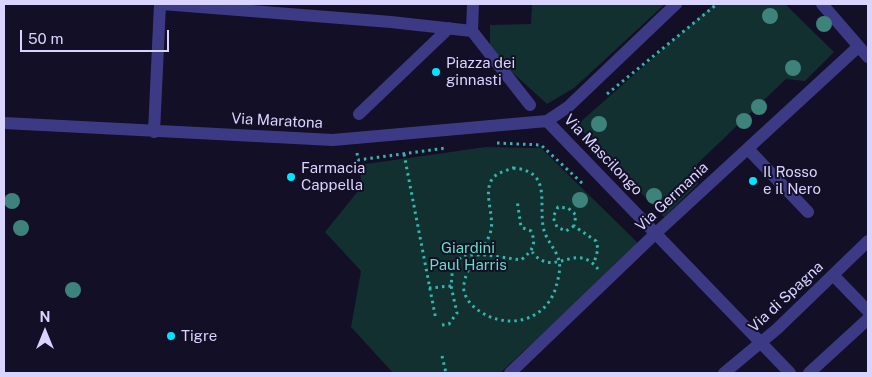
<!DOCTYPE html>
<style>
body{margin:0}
#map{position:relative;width:872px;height:377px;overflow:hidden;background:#130f26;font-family:"Public Sans",sans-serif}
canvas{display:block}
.frame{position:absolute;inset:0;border:5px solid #d9d4ff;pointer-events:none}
.north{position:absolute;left:20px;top:307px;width:50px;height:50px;-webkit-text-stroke:4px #130f26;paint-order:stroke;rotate:0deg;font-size:14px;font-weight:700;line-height:20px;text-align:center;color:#d9d4ff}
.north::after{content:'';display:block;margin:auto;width:18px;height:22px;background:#d9d4ff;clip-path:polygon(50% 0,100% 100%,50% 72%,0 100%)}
.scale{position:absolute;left:20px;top:30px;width:149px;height:22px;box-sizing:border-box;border:2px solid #d9d4ff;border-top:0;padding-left:6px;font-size:15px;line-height:18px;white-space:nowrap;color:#d9d4ff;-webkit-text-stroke:4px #130f26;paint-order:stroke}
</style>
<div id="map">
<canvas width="872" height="377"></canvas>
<div class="frame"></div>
<div class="north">N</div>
<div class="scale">50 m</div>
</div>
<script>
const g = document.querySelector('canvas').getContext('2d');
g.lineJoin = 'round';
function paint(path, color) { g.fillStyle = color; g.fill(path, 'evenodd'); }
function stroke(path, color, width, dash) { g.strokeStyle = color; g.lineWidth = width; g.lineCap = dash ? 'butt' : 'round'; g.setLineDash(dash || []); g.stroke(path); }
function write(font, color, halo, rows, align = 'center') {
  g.font = font + ' "Public Sans",sans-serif'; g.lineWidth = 4; g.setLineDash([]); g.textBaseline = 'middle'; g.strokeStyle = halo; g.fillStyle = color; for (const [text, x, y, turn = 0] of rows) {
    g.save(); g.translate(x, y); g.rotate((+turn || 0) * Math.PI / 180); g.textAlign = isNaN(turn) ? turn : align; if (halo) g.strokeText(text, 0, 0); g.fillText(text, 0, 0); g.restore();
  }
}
paint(new Path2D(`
 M532,4H665L574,88L547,104L490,52V25L531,24Z
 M714,4H785L834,52L805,81L786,79L697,164L698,184L664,217L577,125Z
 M486,147L541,148L639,244L500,373H393L351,327L361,271L325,232L362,186L359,165Z`), '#12302f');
stroke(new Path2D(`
 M607,94L717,4
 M497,143L541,145L583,184
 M357,153L358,160L446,148
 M404,154L436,320
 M513,168C551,171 539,200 543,226C545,240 556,248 559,261C561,269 558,279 556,287C545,324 502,331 474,307C468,302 462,292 464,284C467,262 486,251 491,230C494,215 484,195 491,181C495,173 505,171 513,168Z
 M574,226L566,231L557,227L553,217L558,207L568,208L576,215L574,226L596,241L598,249L594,263
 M532,252C534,254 538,259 541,260C561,270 578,244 598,269
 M429,288L451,286
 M442,325L449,324L457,313L451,286L453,264L464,255H487L521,260C532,251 537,245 531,231L521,227L517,200
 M442,356L446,373`), '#2fb8b0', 3, [2.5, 4]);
stroke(new Path2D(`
 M162,4L391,22L472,31
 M822,4L868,57
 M472,31L530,105
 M472,31L473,4
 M359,114L449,28
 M547,121L790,373
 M547,121L568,107L676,4
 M4,123L333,140L547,121
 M154,132L160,4
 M748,149L808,212
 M833,275L868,311
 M510,373L656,233L858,47
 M724,373L777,329L868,241
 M809,373L868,319`), '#3d3a85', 12);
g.fillStyle = '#3d827b';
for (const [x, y] of [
 [770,16],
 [824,24],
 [793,68],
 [759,107],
 [744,121],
 [599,124],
 [654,196],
 [580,200],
 [12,201],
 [21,228],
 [73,290]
]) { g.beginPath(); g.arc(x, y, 8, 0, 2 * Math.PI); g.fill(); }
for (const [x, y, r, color] of [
 [436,72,5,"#00e5ff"],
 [291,177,5,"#00e5ff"],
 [753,181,5,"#00e5ff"],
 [171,336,5,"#00e5ff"]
]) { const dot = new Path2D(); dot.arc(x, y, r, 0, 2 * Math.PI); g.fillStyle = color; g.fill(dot); stroke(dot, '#130f26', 2); }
write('15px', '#d9d4ff', '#130f26', [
 ["Piazza dei",446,63],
 ["ginnasti",446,80],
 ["Farmacia",301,168],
 ["Cappella",301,185],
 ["Il Rosso",763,172],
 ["e il Nero",763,189],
 ["Tigre",181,336]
], 'left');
write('15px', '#d9d4ff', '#130f26', [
 ["Via Maratona",277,121,3],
 ["Via Mascilongo",603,155,46],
 ["Via Germania",672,197,-43],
 ["Via di Spagna",786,297,-43]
]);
write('15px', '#5fe0c0', '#130f26', [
 ["Giardini",468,248],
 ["Paul Harris",468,265]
]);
</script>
